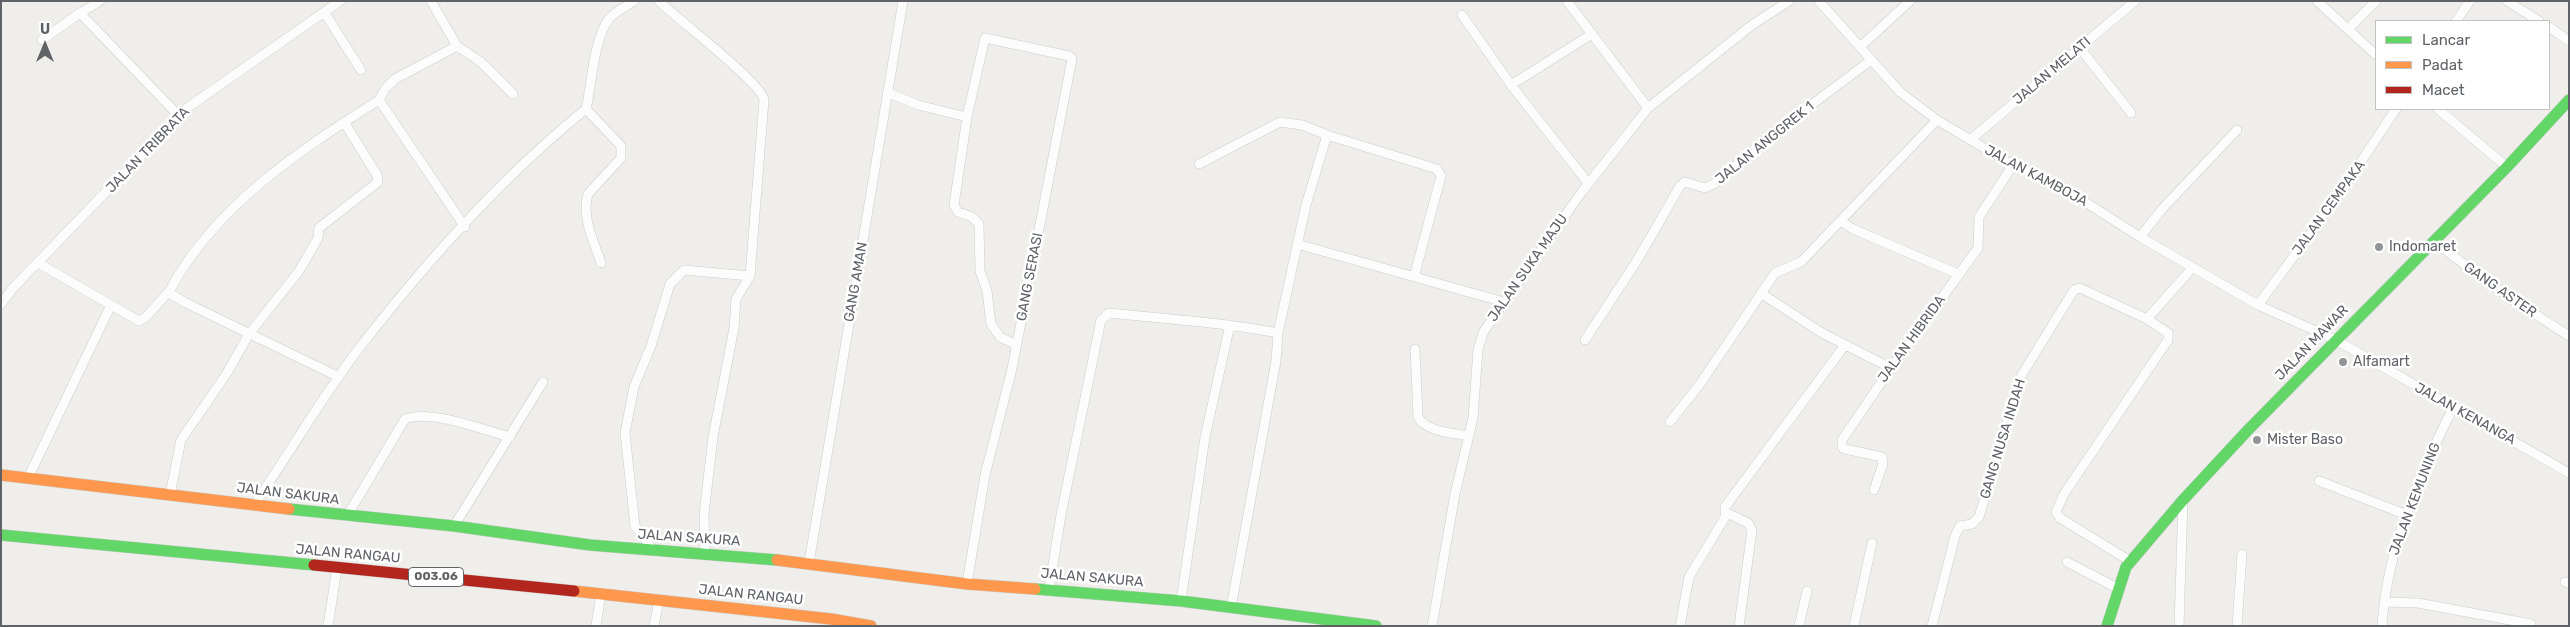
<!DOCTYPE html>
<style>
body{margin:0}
#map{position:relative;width:2570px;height:627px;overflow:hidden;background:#efeeea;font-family:Rubik,sans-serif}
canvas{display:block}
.frame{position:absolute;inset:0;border:2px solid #5f6368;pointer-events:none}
.legend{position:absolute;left:2375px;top:20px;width:175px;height:90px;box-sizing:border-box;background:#fff;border:1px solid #bfc1c3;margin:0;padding:6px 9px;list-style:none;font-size:15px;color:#5f6368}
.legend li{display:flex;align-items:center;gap:10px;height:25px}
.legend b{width:25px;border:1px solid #bfc1c3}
.north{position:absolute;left:20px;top:20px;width:50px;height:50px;-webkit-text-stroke:4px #fff;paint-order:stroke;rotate:0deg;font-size:14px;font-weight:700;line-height:20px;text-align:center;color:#5f6368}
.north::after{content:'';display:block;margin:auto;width:18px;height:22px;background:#5f6368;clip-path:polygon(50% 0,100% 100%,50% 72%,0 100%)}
</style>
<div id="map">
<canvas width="2570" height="627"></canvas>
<div class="frame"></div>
<ul class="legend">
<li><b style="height:6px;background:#63d668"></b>Lancar</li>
<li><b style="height:6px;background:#ff974d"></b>Padat</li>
<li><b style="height:6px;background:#b3261e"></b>Macet</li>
</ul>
<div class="north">U</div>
</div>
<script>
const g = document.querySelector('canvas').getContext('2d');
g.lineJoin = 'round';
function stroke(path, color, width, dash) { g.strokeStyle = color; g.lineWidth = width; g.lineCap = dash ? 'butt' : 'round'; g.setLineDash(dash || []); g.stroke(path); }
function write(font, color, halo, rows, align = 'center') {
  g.font = font + ' Rubik,sans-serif'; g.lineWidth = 5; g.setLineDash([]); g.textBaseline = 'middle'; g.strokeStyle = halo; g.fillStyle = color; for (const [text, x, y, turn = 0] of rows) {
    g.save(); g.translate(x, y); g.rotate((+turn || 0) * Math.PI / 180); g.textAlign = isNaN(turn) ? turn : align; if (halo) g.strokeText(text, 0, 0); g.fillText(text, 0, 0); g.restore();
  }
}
const street = new Path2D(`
 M431,1L457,46L481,62L513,94
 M659,1C677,19 763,84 764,100L750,276L736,299L734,328L713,437L704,514L705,554
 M1567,1L1648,108
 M1819,1L1900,92L1937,120L2013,165L2057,184L2140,237L2258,305L2336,340L2569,473
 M2317,1L2376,55
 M2507,1L2539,21
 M324,12L361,70
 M80,13L100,1
 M1462,15L1511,85L1588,183
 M2456,21L2470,1
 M2549,27L2569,41
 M2348,29L2376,1
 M42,40L80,13L179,116
 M1860,47L1910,1
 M2080,48L2131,113
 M1511,85L1592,34
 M889,93L918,105L967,117L985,38L1069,56L1072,59L1012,369L985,475L967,584
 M379,100L465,227
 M2438,109L2507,167
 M967,117L954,205L958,212L972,217L979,224L980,271L987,291L991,324L1000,337L1017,345
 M1970,140L2135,1
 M1199,164L1280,122L1302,125L1327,135L1437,169L1441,176L1414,277
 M1842,222L1853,229L1958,274
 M2140,237L2163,208L2237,130
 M2433,241L2507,296L2569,336
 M1297,244L1504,302
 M38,263L139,321L146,317L170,290
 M601,263C594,242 581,216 588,194L621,158V146L586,109C592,84 593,40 609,19C614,12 626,7 634,1
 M1762,294L1822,333L1891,368
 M1,304L13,288L187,108L340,1
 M2258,305L2341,192L2396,109
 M2147,319L2193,267
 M1278,333L1306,205L1327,135
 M1585,340L1638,259L1680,186L1685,182L1705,188L1714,184L1771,135L1870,61
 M1415,349L1418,417C1426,432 1454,433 1469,436
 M339,377L186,303L172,295L170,290C215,206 300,150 379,100L385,89L395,79L457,46
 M1670,422L1700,384L1775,273L1801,262L1937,120
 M28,478L111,305
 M2319,481L2407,515
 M1874,490L1883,464L1882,457L1845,449L1842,447V440L1891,368L1978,248L1979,217L2013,165
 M170,495L181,440L227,373L249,334L299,271L318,238L319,228L378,182L377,175L344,122
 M254,505C289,454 320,400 357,351C422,267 503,176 586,109
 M347,516L405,419C431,409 483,430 510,437
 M454,526L543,382
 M654,551L635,526L625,433L634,387L651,346L670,284L684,270L750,276
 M2067,562L2117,588
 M809,563L903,1
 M2565,582L2569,583
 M1049,589L1061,515L1101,320L1109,313C1167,319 1221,322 1278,333L1276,361L1231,608
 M1181,601L1205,437L1230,325
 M2384,602L2418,603L2531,624
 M328,626L337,568
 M596,626L601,594
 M654,626L659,600
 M1432,626L1455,494L1473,418L1478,349L1484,331L1581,193L1648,108L1752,25L1789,1
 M1680,626L1689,577L1727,514
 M1739,626L1752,530L1748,523L1725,512V507L1845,345
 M1799,626L1807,591
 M1854,626L1872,543
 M1932,626L1955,536L1960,526L1972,524L1979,517L2021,376L2074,290L2080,288L2147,319L2168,333V340L2064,494L2056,512L2060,518L2130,561
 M2179,626L2183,500
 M2237,626L2242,554
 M2382,626C2387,548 2419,475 2454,406`);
const fast = new Path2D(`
 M289,509L454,526L590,545L777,560
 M1,535L314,565
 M1035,589L1181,601L1376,626
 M2107,626L2126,567L2183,500L2248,430L2507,167L2569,100`);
const slow = new Path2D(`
 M1,475L289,509
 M777,560L967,584L1035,589
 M574,591L831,619L871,626`);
const jam = new Path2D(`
 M314,565L574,591`);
stroke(street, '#cbcccc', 10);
stroke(fast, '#cacacb', 12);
stroke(slow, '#cacacb', 12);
stroke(jam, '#cacacb', 12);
stroke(street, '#fdfcfc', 9);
stroke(fast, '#63d668', 11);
stroke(slow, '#ff974d', 11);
stroke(jam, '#b3261e', 11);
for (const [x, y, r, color] of [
 [2379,247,5,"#919496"],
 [2343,362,5,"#919496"],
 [2257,440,5,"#919496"]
]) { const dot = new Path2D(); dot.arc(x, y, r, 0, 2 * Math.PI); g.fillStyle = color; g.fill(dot); stroke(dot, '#fff', 2); }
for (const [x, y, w] of [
 [436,577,55]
]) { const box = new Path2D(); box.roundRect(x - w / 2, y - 9.5, w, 19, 4); g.fillStyle = '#fff'; g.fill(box); stroke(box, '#5f6368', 1); }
write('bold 12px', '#5f6368', null, [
 ["003.06",436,577]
]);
write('14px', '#5f6368', '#fff', [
 ["JALAN MELATI",2052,71,-40],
 ["JALAN ANGGREK 1",1765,143,-39],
 ["JALAN TRIBRATA",148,150,-46],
 ["JALAN KAMBOJA",2036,176,28],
 ["JALAN CEMPAKA",2329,208,-54],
 ["JALAN SUKA MAJU",1528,268,-55],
 ["GANG SERASI",1030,277,-79],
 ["GANG AMAN",856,282,-80],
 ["GANG ASTER",2500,290,35],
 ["JALAN HIBRIDA",1912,339,-54],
 ["JALAN MAWAR",2312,343,-46],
 ["JALAN KENANGA",2465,414,29],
 ["GANG NUSA INDAH",2003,439,-73],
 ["JALAN SAKURA",288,494,7],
 ["JALAN KEMUNING",2415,499,-69],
 ["JALAN SAKURA",689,538,4],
 ["JALAN RANGAU",348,554,5],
 ["JALAN SAKURA",1092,578,5],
 ["JALAN RANGAU",751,595,6]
]);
write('14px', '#5f6368', '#fff', [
 ["Indomaret",2389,247],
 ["Alfamart",2353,362],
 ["Mister Baso",2267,440]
], 'left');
</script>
